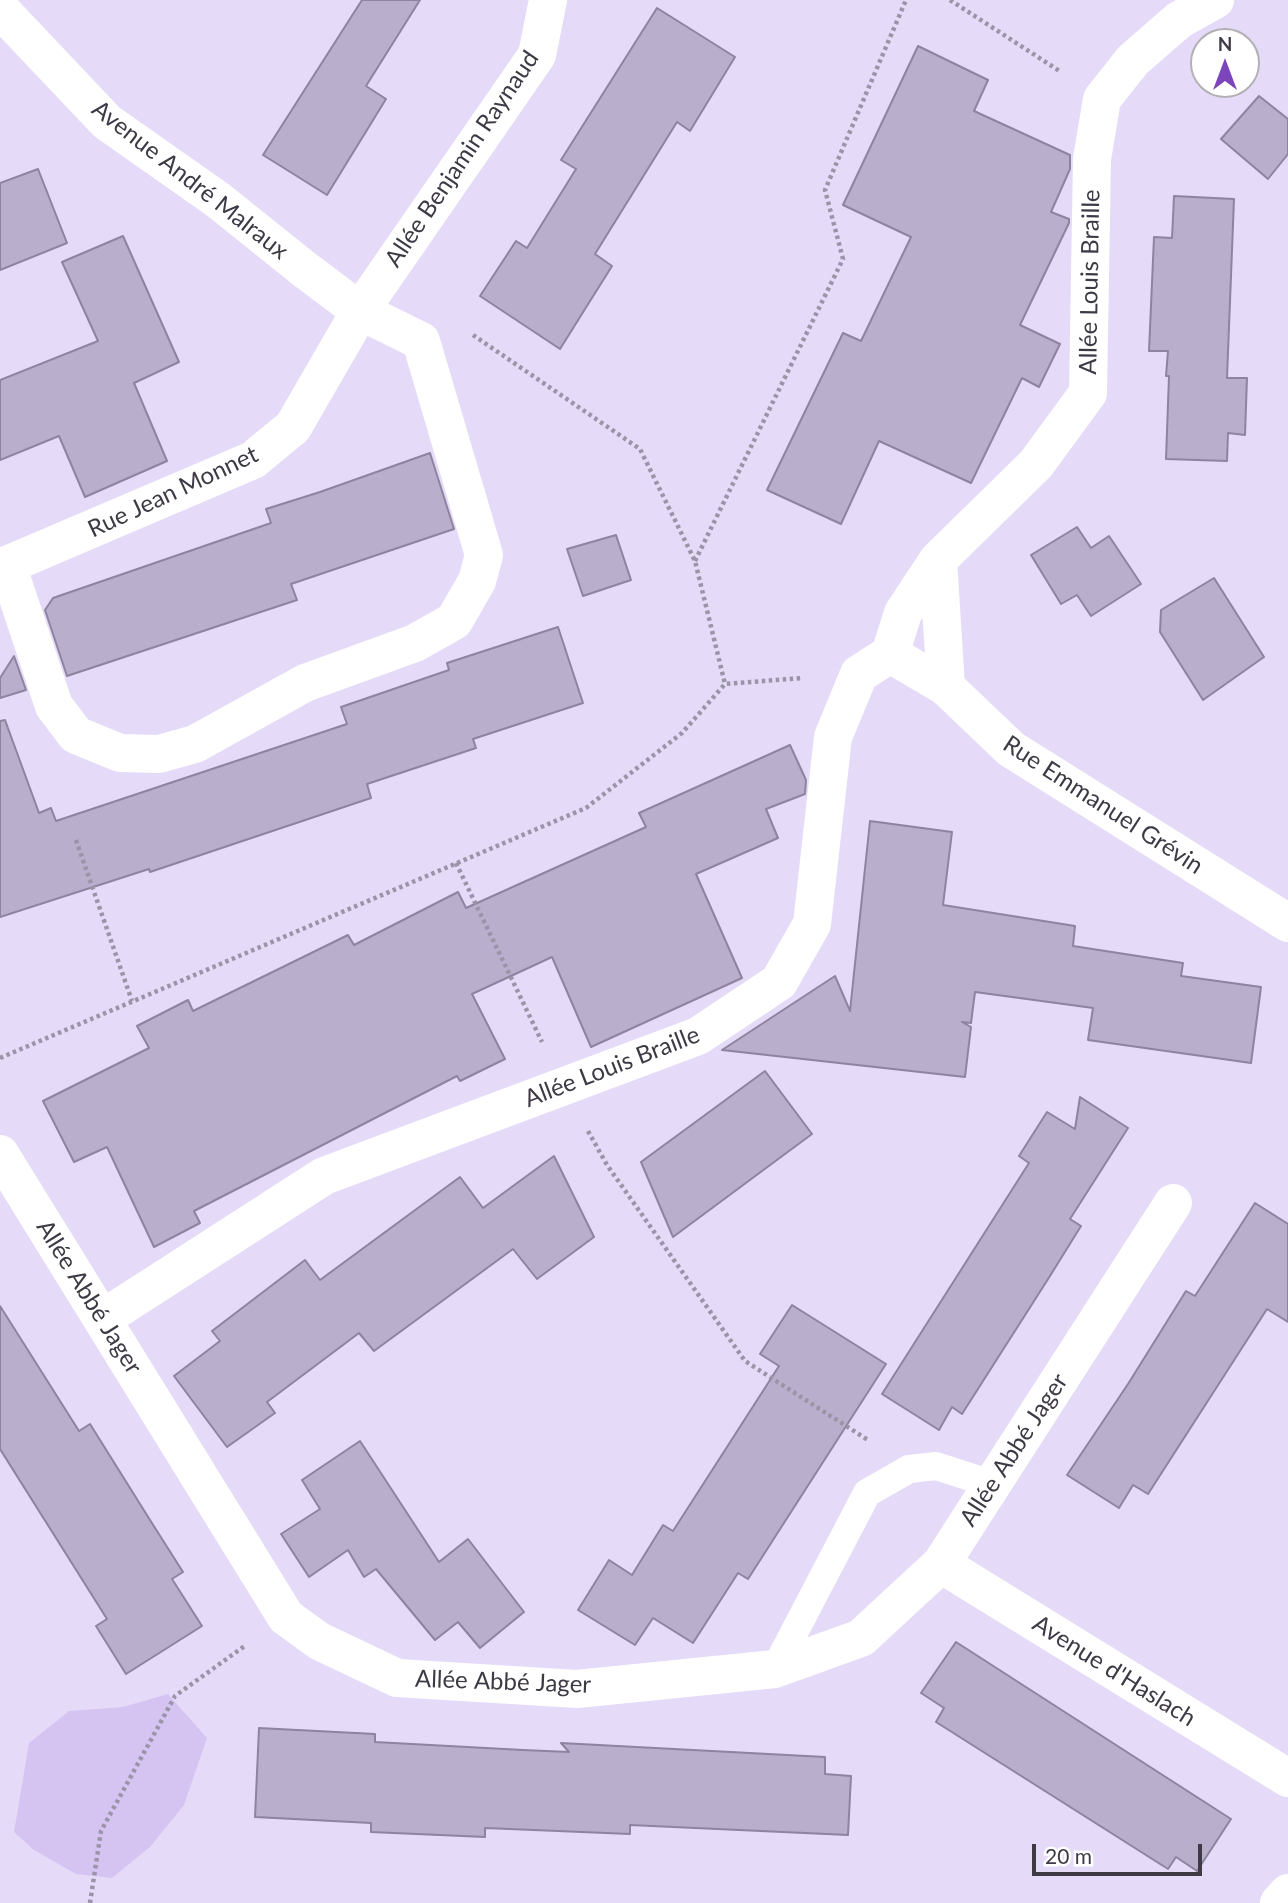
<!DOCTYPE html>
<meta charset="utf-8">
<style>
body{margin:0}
#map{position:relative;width:1288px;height:1903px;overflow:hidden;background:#e5dbf8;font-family:Lato,sans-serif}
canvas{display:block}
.north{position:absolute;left:1190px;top:28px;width:70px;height:70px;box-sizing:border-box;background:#fff;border:2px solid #b2b0b5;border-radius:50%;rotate:0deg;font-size:19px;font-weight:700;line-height:28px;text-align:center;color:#3e3a45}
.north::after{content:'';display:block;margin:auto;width:24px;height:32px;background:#7d45bb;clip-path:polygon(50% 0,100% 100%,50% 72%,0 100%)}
.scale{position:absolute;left:1032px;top:1844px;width:170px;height:32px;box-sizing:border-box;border:4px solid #3e3a45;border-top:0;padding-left:9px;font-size:21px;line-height:24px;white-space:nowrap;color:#3e3a45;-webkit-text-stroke:5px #fff;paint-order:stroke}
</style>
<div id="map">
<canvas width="1288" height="1903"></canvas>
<div class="north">N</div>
<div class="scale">20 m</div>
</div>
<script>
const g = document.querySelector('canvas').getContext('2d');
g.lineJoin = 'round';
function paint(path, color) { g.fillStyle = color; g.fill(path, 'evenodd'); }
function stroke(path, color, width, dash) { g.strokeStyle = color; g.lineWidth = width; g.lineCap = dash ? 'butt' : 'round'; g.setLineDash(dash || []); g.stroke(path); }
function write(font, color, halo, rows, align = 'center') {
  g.font = font + ' Lato,sans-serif'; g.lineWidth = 5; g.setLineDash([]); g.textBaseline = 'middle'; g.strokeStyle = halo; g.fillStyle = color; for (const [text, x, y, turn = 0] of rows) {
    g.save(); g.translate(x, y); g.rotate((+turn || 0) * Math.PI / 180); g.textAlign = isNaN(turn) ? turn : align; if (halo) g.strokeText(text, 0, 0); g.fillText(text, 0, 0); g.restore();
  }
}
paint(new Path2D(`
 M168,1694L207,1738L184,1805L150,1847L112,1878L76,1874L34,1850L14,1832L29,1743L69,1711L123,1707Z`), '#d5c4f1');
const building = new Path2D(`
 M362,0H420L366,86L386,99L327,195L263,155Z
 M657,8L735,57L690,131L677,122L595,254L612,266L560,349L480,296L516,241L527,248L576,169L561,160Z
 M918,46L988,80L974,111L1070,155V169L1051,212L1069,219V223L1020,325L1060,344L1039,387L1022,378L971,483L879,441L841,524L767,490L843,333L861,341L911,237L843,205Z
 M1259,96L1288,119V154L1268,179L1221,139Z
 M38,169L67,243L0,270V183Z
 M1174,196L1234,199L1227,378H1247L1245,435L1228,433L1227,461L1166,459L1169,376H1166L1168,351H1149L1154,237L1172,238Z
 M123,236L179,362L134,383L167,461L85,497L59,436L0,460V380L98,341L62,262Z
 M430,453L454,529L291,584L297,600L67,676L45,610L53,598L271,523L266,509L320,492Z
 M1077,527L1091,548L1109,536L1141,584L1091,616L1077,595L1061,604L1031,555Z
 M616,535L631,580L583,596L567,549Z
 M1214,578L1264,657L1203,700L1160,632L1161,610Z
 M558,627L583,703L473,739L476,748L367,784L371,798L150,872L149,869L0,917V721L5,720L39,813L51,808L56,821L347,724L341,707L449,670L447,663Z
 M14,656L26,690L0,698V678Z
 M790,745L806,780L805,794L766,809L778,838L696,874L742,978L591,1047L552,957L472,994L505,1059L460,1081L457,1076L194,1211L200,1223L154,1247L107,1147L74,1162L43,1101L149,1048L137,1026L188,1000L193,1011L348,935L354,945L458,892L466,908L646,827L639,813Z
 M870,821L952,832L943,905L1075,926L1073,946L1183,963L1181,976L1261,987L1251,1063L1088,1040L1093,1008L975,992L971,1023L962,1022L971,1027L965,1077L722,1050L835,976L850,1011Z
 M765,1071L812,1134L673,1237L641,1162Z
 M1080,1097L1128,1128L1070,1219L1081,1226L1050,1276L962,1414L952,1407L939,1430L882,1394L1029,1163L1019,1156L1047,1112L1075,1129Z
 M554,1156L594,1237L537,1279L513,1249L374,1351L359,1333L267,1402L275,1413L227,1447L174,1376L220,1341L212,1331L305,1260L320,1280L460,1177L483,1208Z
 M1255,1203L1288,1224V1322L1267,1309L1148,1494L1133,1485L1119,1508L1067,1475L1128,1384L1186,1291L1195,1296Z
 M792,1305L886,1364L748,1579L738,1573L693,1643L653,1618L635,1645L578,1610L609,1560L632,1575L663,1525L673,1531L779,1366L760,1354Z
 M0,1306L79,1431L90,1424L150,1520L183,1572L172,1579L202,1626L126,1674L96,1626L107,1619L0,1449Z
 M360,1441L439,1562L468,1539L524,1612L480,1648L458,1622L435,1640L376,1569L364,1577L348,1550L309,1577L281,1534L320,1509L302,1480Z
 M956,1642L1231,1819L1197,1871L1176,1857L1168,1869L936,1722L944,1708L921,1693Z
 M259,1728L375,1734V1742L523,1750L569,1752L561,1743L825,1757V1774L851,1776L848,1835L630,1825V1834L485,1828V1837L371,1832V1823L255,1817Z`);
paint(building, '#b9aecb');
stroke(building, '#8e849f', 2);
stroke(new Path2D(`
 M950,0L1061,72
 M473,335L640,449L695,561L725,684
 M695,561L843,259L825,190L906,0
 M76,840L132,1001
 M456,863L542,1042
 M0,1058L586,808L682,733L725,684L802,678
 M588,1131L607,1165L745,1361L868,1440
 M90,1903L101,1831L175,1696L246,1645`), '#9b94a9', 4.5, [3.5, 3.5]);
stroke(new Path2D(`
 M775,1669L867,1493L909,1469L936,1466L992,1484`), '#fff', 28);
stroke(new Path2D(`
 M0,9L107,122L218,200L304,269L360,311L421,341L484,555L477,581L454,621L415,643L305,683L195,744L159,754L120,753L76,735L54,706L7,565
 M938,560L946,687
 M0,566L7,565L253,460L293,427L360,311L537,55L548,0
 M890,654L946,687L1011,749L1288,923
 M0,1154L286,1617L319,1641L397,1678L577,1689L775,1669L861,1638L941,1564L1173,1203
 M102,1319L324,1176L698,1036L779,982L812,924L833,737L859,674L890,654L903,613L938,560L1036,464L1088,393L1092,159L1102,99L1133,60L1179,20L1215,0
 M941,1564L1288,1778
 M1279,1903L1288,1893`), '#fff', 38);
write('24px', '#3e3a45', '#fff', [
 ["Allée Benjamin Raynaud",462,159,-56],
 ["Avenue André Malraux",190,180,38],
 ["Allée Louis Braille",1090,282,-89],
 ["Rue Jean Monnet",173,492,-25],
 ["Rue Emmanuel Grévin",1103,805,33],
 ["Allée Louis Braille",612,1067,-21],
 ["Allée Abbé Jager",89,1297,58],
 ["Allée Abbé Jager",1014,1450,-57],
 ["Avenue d'Haslach",1114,1671,32],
 ["Allée Abbé Jager",503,1682,2]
]);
</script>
